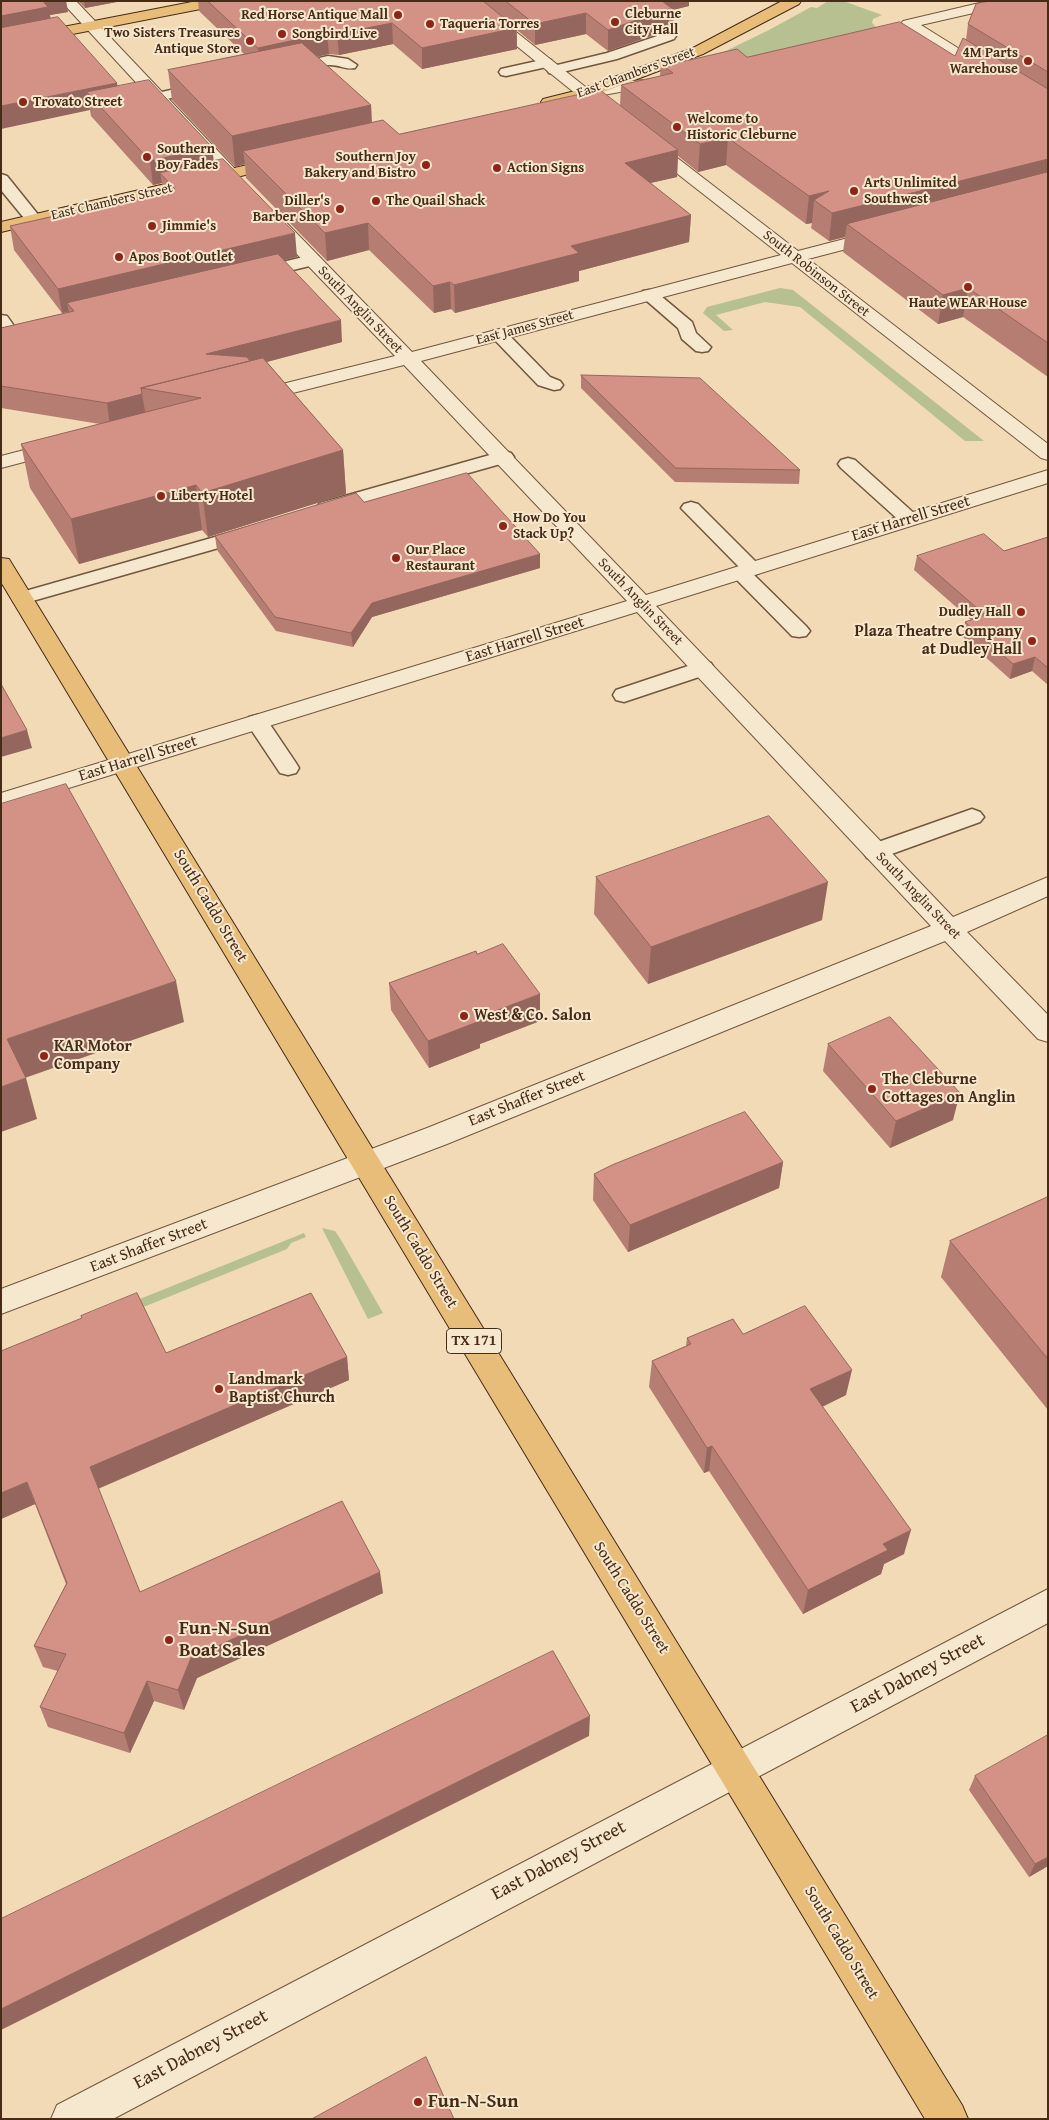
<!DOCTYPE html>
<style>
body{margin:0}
#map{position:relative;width:1049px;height:2120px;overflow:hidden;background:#f1dab5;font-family:"Gentium Book Plus",serif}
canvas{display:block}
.frame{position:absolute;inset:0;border:2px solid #472b16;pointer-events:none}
</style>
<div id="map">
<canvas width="1049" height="2120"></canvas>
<div class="frame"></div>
</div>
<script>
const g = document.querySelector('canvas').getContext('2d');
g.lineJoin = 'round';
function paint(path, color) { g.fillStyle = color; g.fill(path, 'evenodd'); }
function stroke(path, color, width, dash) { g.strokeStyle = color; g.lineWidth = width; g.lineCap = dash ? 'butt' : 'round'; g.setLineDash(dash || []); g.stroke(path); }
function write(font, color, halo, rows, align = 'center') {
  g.font = font + ' "Gentium Book Plus",serif'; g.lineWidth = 4; g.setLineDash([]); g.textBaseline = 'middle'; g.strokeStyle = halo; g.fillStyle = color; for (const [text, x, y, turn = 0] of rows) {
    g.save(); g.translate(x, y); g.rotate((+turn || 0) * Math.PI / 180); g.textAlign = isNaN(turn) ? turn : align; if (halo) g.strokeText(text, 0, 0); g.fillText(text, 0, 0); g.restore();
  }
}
paint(new Path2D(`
 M828,1H843L882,15L873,19L872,23L877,28L709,67L701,63L769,30L811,7L817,8Z
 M780,288L793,290L984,441H965L800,307L765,302L716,315L733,330L724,331L703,313L707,307Z
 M322,1228L335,1231L341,1240L383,1313L368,1319Z
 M304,1233L306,1237L291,1243L287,1249L89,1329L90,1319Z`), '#b7c090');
const service = new Path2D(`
 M669,32L674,33L676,36L674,39L617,59L554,74L549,73L547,70L549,67L607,53Z
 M328,56L348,59L357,65L355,68C346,70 338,64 328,65C314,66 301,70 288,73L283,72L281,69L283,66Z
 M546,59L551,60L553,63L551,66L506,76L501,75L499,72L501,69Z
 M206,82L211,83L213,86L211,89L158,101L153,100L151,97L153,94Z
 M1,174L7,176L40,217L42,220L40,223H28L1,190Z
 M312,255L318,256L320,260L318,264L255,279L249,278L246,274L249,270Z
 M649,290L655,291L692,322L696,333L711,347L708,351L702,352L696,351L682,339L678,328L640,295L643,291Z
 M1,315L7,316L19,333L16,337L10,338L4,337L1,333Z
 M499,330L505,331L550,377L560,381L563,385L560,389L554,390L538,385L490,335L493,331Z
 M504,451L511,453L514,457L511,461L327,513L320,511L317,507L320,503Z
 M848,458L855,460L916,515L919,519L916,523L909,525L902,523L841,468L838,464L841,460Z
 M691,502L698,504L759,565L762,569L759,573L754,575L806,626L810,631L806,636L799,637L792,636L734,577L731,573L734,569L739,567L681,508L684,504Z
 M250,527L257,529L260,533L257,537L22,604L15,602L12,598L15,594Z
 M703,661L711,663L714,668L711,673L624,702L616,700L613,695L616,690Z
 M257,715L265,717L296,763L299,768L296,773L288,775L280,773L246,722L249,717Z
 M972,809L980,812L984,817L980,822L875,860L867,858L863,852L867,846Z`);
const minor = new Path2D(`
 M461,1H477L588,89L620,82L657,79L662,81L665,84L662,87L657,89L620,92L598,96L616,112L614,115H602Z
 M988,1H1015L1013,4L921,25L1048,104V116L1042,114L914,34L875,42L870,41L868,38L870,35L903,27L901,24L903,21Z
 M648,138L654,140L798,251L879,230L885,231L888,235L885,239L808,259L1048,444V460L1041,458L792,263L421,361L646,595L1048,470V483L656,606L953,917L1048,877V896L967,932L1048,1015V1042L1038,1039L945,941L447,1144L1,1314V1289L427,1128L931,926L637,612L1,809V793L627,601L404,365L253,403L246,401L243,397L246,393L395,356L265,221L262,217L265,213L271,212L277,213L412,352L781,255L642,146L640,143L642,140Z
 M59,441L66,443L69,447L66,451L1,468V456Z
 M1048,1589V1623L113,2119H51L57,2105Z`);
const tertiary = new Path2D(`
 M61,1H76L236,170L238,174L236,178H224Z`);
const primary = new Path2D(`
 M197,1H228L221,5L1,48V39Z
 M782,1H801L799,4L703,54L590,97L549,107L543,105L541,102L543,99L579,90L693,48Z
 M282,157L288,159L290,162L288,165L1,232V222Z
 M1,558L9,559L12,564L962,2105L968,2119H925L1,582Z`);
stroke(service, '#72573e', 3);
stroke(minor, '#72573e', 2);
stroke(tertiary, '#72573e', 2);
stroke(primary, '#472b16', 2);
paint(service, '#f6e7cf');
paint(minor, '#f6e7cf');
paint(tertiary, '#f6e7cf');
paint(primary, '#e8bd7a');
paint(new Path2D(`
 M1,1H66L68,12L50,15V19L117,83V86L214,161L297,257L284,260L342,342L267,362L343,450L346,494L208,537L202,530L79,564L30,488L21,444L100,424L1,408V328L69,312L62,313L14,250L10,226L163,191L162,183L153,185L91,116L90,110Z
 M78,1H122L85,8Z
 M198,1H689V6L673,10H674L673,31L668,30L608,51L586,34L535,45L517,30V49L422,69L393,44L339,55L329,54L317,57L371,105L372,122L399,134L620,106L621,85L660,76L661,64L747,57L955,56L966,40L968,24L1048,1V377L963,317L938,324L843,252L845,237L829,241L811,228L812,223L806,224L726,165L698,172L678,156L677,177L650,183L691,215L689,242L579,271V281L455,313L451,309L434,313L369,250L327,261L246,178L245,164L235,167L172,100L168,70L244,54L199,11Z
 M581,375L800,470L799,484L675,482L581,388Z
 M364,502L540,568L372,617L353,647L276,631L217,550L215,536Z
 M1048,537V685L1032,671L1010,679L962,636L965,622L971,620L914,570L917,556L1004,551Z
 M596,877L822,920L648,984L594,914Z
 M477,954L540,1021L480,1044V1048L429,1068L391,1010L389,983Z
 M828,1044L953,1120L890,1148L823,1071Z
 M783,1162L779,1188L628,1252L593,1200L594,1174Z
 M1048,1197V1410L941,1277L950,1241Z
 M743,1334L846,1395L822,1407L904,1554L884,1564L881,1574L803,1614L709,1471L704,1473L649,1387L652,1361L686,1346L687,1338Z
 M166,1353L347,1357L349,1380L98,1489L140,1592L383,1593L197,1678L184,1710L154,1701L130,1753L48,1727L40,1707L58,1671L43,1667L34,1646L66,1584L35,1504L1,1519Z
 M975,1776L1048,1866L1029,1877L969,1790Z`), '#b67d72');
paint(new Path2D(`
 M39,1H66L68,12L50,15L52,27L1,37V16Z
 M84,1H122L85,8Z
 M651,1H689V6L672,10L669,9L668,30L608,51V30Z
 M586,13V34L535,45V24Z
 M392,23L393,44L339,55L337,34Z
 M516,28L517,49L422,69V48Z
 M327,33L329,54L260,69L258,48Z
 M117,83L120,104L87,92L90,110L1,129V106Z
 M371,105L372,135L243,151L245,164L235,167L232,136Z
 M728,138L726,165L698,172L700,144Z
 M212,147L215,171L160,173L162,183L153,185L150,161Z
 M678,150L677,177L624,189L625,163Z
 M1048,159V185L847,224L845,237L829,241L832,213Z
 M829,191L814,200L812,223L806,224L809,196Z
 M691,215L689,242L579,271V281L455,313L454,285L571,246Z
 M368,223L369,250L327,261L325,233Z
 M295,233L297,257L73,311L67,303L69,312L62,313L58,289Z
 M450,282L451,309L434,313L433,286Z
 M968,288L963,317L938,324L943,295Z
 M341,320L342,342L209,377L206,354Z
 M142,394L146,417L110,426L107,403Z
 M343,450L346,494L208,537L202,493Z
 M196,485L202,530L79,564L71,519Z
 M540,554V568L372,617L353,647L351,633L372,603Z
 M1035,657L1032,671L1010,679L1013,664Z
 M27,730L32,748L1,757V738Z
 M828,882L822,920L648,984L651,947Z
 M176,981L184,1022L19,1080L7,1039Z
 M540,994V1021L480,1044V1048L429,1068L428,1041L477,1018Z
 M26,1078L37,1119L1,1132V1087Z
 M960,1093L953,1120L890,1148L896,1121Z
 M783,1162L779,1188L628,1252L630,1225Z
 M347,1357L349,1380L97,1489L90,1467Z
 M852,1370L846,1395L805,1415L810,1389Z
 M712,1446L709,1471L704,1473L707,1448Z
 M27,1482L35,1504L1,1519V1493Z
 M911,1530L904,1554L884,1564L881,1574L803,1614L808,1590L883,1544Z
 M380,1572L383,1593L197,1678L184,1710L178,1690L191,1658Z
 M147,1681L154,1701L130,1753L124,1733Z
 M590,1716L589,1736L1,2030V2009Z
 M1048,1857V1866L1029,1877L1035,1864Z`), '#94665d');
const building = new Path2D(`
 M1,1H43L48,7L1,16Z
 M208,1H483L516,28L422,48L392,23L337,34L327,33L258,48Z
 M506,1H662L674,10L669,9L608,30L586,13L535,24Z
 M990,1H1048V72L968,24L976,4Z
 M58,17L117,83L1,106V28Z
 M900,22L955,56L963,38L1048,89V159L832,213L814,200L829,191L809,196L728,138L700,144L621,85L673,73L661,64L681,62L737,49L747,57Z
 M302,43L371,105L232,136L168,70Z
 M149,80L212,147L150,161L87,92Z
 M600,90L678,150L625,163L691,215L571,246L579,253L454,285L450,282L433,286L368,223L325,233L243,151L383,120L399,134Z
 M223,159L295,233L58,289L10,226L175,189L160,173Z
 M1048,172V343L968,288L943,295L847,224Z
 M278,254L341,320L206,354L247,357L250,361L141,388L142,394L107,403L1,386V328L74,311L67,303Z
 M263,358L343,450L202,493L196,485L71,519L21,444L201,398L141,388Z
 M581,375L700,378L800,470L676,468Z
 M467,473L540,554L372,603L351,633L275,617L215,536L356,493L364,502Z
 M984,534L1004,551L1048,537V668L1035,657L1013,664L965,622L985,615L917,556Z
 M1,684L27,730L1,738Z
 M66,784L176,981L7,1039L26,1078L1,1087V804Z
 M769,816L828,882L651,947L596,877Z
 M503,944L540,994L477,1018L480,1021L428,1041L389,983L476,951L477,954Z
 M890,1017L960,1093L896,1121L828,1044Z
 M745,1112L783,1162L630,1225L594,1174L612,1165Z
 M1048,1197V1359L950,1241Z
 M137,1293L166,1353L311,1293L347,1357L90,1467L140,1592L342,1501L380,1572L191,1658L178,1690L147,1681L124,1733L40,1707L66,1654L34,1646L67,1583L27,1482L1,1493V1351L82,1318L81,1316Z
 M805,1306L852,1370L810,1389L911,1530L883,1544L888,1550L808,1590L712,1446L707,1448L652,1361L691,1344L687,1338L733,1319L743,1334Z
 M553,1651L590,1716L1,2009V1919Z
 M1048,1735V1857L1035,1864L975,1776Z
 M426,2057L454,2119H312Z`);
paint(building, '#d49185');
stroke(building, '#94665d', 1);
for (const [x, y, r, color] of [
 [398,15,5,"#8f2418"],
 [615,22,5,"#8f2418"],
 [430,24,5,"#8f2418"],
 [282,34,5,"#8f2418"],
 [250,41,5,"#8f2418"],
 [1028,61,5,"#8f2418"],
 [23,102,5,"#8f2418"],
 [677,127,5,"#8f2418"],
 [147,157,5,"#8f2418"],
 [426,165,5,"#8f2418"],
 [497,168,5,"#8f2418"],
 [854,191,5,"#8f2418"],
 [376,201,5,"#8f2418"],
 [340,209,5,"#8f2418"],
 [152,226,5,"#8f2418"],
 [119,257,5,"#8f2418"],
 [968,287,5,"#8f2418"],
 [161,496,5,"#8f2418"],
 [503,526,5,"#8f2418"],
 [396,558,5,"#8f2418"],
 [1021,612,5,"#8f2418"],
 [1032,641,5,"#8f2418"],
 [464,1016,5,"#8f2418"],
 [44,1056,5,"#8f2418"],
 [872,1089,5,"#8f2418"],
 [219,1389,5,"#8f2418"],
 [169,1640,5,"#8f2418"],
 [418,2102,5,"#8f2418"]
]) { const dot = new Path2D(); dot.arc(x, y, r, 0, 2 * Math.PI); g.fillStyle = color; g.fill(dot); stroke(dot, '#f6e7cf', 2); }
write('bold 14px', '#472b16', '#f6e7cf', [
 ["Cleburne",625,14],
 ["City Hall",625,30],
 ["Red Horse Antique Mall",388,15,"right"],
 ["Taqueria Torres",440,24],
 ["Two Sisters Treasures",240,33,"right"],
 ["Antique Store",240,49,"right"],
 ["Songbird Live",292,34],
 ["4M Parts",1018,53,"right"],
 ["Warehouse",1018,69,"right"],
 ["Trovato Street",33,102],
 ["Welcome to",687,119],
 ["Historic Cleburne",687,135],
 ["Southern",157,149],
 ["Boy Fades",157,165],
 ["Southern Joy",416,157,"right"],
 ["Bakery and Bistro",416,173,"right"],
 ["Action Signs",507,168],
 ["Arts Unlimited",864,183],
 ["Southwest",864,199],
 ["Diller's",330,201,"right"],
 ["Barber Shop",330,217,"right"],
 ["The Quail Shack",386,201],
 ["Jimmie's",162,226],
 ["Apos Boot Outlet",129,257],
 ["Haute WEAR House",968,303,"center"],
 ["Liberty Hotel",171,496],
 ["How Do You",513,518],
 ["Stack Up?",513,534],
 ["Our Place",406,550],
 ["Restaurant",406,566],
 ["Dudley Hall",1011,612,"right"]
], 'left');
write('14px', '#472b16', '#f6e7cf', [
 ["East Chambers Street",636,73,-20],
 ["East Chambers Street",112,202,-13],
 ["South Robinson Street",816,274,38],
 ["South Anglin Street",360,310,46],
 ["East James Street",525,328,-15],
 ["South Anglin Street",640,602,46],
 ["South Anglin Street",918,896,46]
]);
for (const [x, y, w] of [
 [474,1341,55]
]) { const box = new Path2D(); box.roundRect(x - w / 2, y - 12.5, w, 25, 4); g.fillStyle = '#f6e7cf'; g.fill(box); stroke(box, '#472b16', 1); }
write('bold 15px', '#472b16', null, [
 ["TX 171",474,1341]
]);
write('16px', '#472b16', '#f6e7cf', [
 ["East Harrell Street",911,519,-17],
 ["East Harrell Street",525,640,-17],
 ["East Harrell Street",138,759,-17],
 ["South Caddo Street",210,906,59],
 ["East Shaffer Street",527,1099,-22],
 ["East Shaffer Street",149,1246,-21],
 ["South Caddo Street",420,1252,59],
 ["South Caddo Street",631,1598,58],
 ["South Caddo Street",841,1943,59]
]);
write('bold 16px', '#472b16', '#f6e7cf', [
 ["Plaza Theatre Company",1022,632,"right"],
 ["at Dudley Hall",1022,650,"right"],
 ["West & Co. Salon",474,1016],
 ["KAR Motor",54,1047],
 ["Company",54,1065],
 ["The Cleburne",882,1080],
 ["Cottages on Anglin",882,1098],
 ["Landmark",229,1380],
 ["Baptist Church",229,1398]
], 'left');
write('bold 19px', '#472b16', '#f6e7cf', [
 ["Fun-N-Sun",179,1629],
 ["Boat Sales",179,1651],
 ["Fun-N-Sun",428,2102]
], 'left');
write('19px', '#472b16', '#f6e7cf', [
 ["East Dabney Street",918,1674,-28],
 ["East Dabney Street",559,1861,-28],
 ["East Dabney Street",201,2050,-28]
]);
</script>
